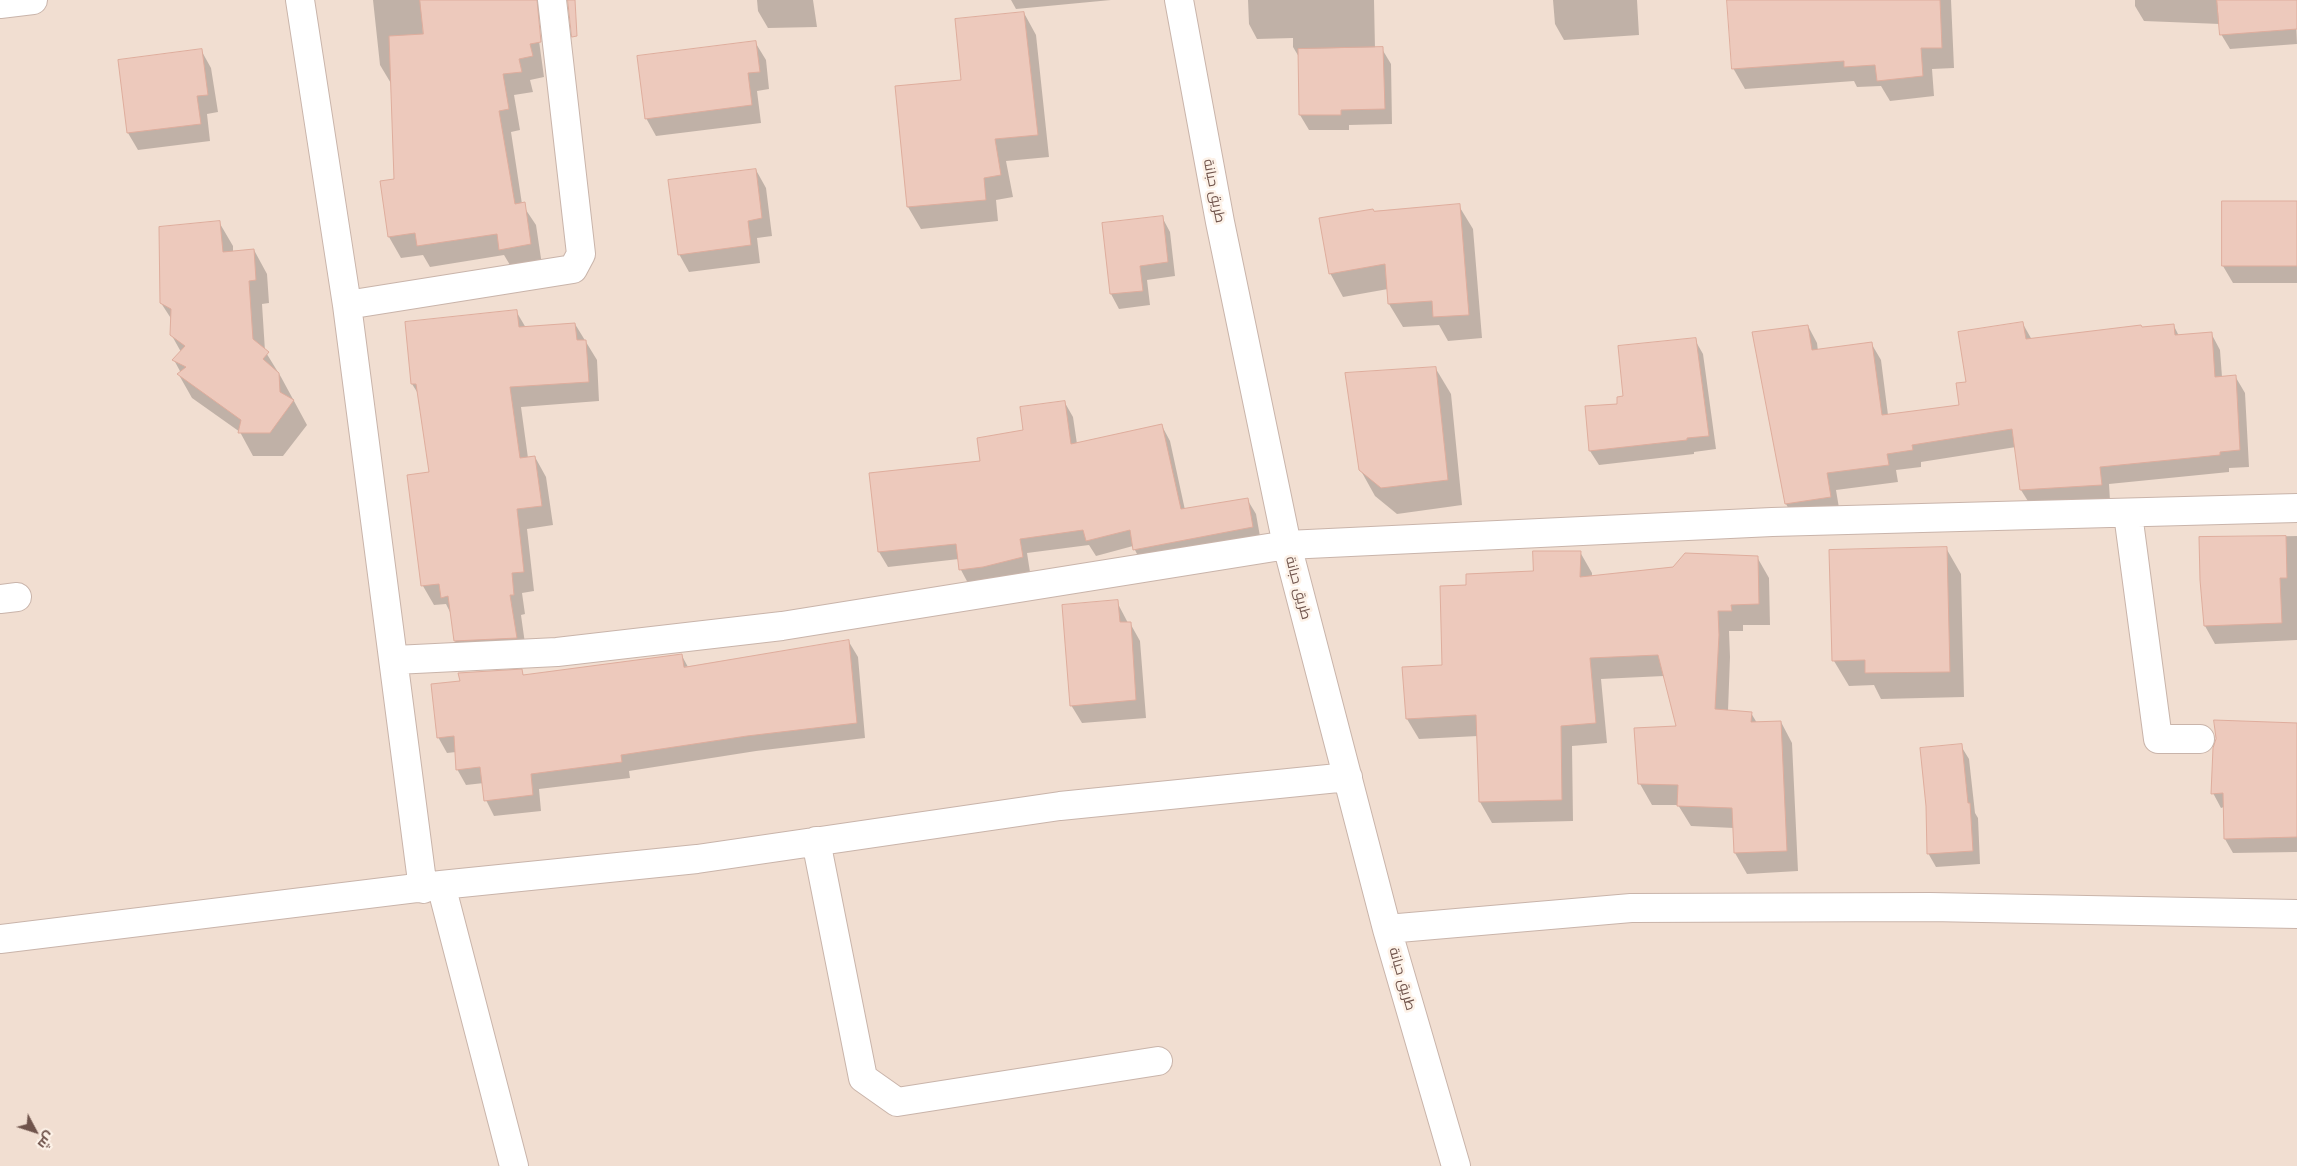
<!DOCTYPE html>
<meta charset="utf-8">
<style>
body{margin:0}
#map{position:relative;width:2297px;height:1166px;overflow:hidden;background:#faede2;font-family:"Work Sans",Cairo,sans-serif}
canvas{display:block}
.north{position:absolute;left:10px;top:1106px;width:50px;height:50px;-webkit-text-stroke:4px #fdf2e8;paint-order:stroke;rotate:130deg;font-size:14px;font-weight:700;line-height:20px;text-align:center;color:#6f534b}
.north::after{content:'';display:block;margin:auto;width:18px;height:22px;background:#6f534b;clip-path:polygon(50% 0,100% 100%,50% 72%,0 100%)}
</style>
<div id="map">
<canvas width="2297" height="1166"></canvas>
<div class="north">ش</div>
</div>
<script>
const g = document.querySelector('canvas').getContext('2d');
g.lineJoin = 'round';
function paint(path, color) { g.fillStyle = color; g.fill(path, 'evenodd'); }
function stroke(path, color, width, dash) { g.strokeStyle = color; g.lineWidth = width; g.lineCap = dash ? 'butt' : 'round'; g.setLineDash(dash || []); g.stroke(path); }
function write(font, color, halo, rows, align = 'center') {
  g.font = font + ' "Work Sans",Cairo,sans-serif'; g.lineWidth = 5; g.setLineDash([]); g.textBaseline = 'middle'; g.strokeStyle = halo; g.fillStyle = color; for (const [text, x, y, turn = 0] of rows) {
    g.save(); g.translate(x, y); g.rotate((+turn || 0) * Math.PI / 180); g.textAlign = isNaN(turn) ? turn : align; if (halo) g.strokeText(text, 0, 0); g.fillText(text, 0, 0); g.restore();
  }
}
paint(new Path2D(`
 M0,0H2297V1166H0Z`), '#f1ded1');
paint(new Path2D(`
 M373,0H526L536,19L544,77L530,80L533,92L514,95L520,130L511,132L522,204L536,225L542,265L513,270L504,255L430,267L423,255L401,258L389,237L381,182L395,180L392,85L380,65Z
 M757,0H813L817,27L768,28L758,11Z
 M1011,0H1111L1016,9Z
 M1248,0H1374L1375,49H1382L1391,64L1392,124L1349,125V130H1309L1300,115L1299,57L1293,47V38L1257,39L1249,24Z
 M1553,0H1637L1639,35L1564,40L1555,24Z
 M1728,0H1951L1954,68L1932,69L1934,96L1890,101L1881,86L1857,87L1854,81L1745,89L1733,68Z
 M2135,0H2295L2297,44L2230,49L2221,34L2220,24L2144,21L2135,6Z
 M1024,13L1036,35L1049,157L1006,161L1013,197L996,200L998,221L921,229L908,207L897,87L963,81Z
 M755,42L766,60L769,89L757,91L761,123L656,136L646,118Z
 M201,50L211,68L218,112L207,114L210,141L138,150L128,133Z
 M756,170L766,188L772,236L757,238L760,263L689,272L679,254Z
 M2297,202V283H2233L2223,266Z
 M1459,206L1473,229L1482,338L1448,341L1439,325L1403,327L1389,304L1388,289L1343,297L1330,273L1374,213Z
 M1162,217L1170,232L1175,276L1147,280L1150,305L1119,309L1111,294L1104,224Z
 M219,222L233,246V252L254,250L267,274L269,303L262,304L265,351L281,377L307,425L283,456H253L240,432L192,398L179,375L181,373L174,360L181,352L171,334L172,320L161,303Z
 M516,311L526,328L575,324L597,360L599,401L521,407L528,458L535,457L546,477L553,525L527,529L534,591L522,593L525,614L521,615L527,658L466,661L455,641L451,614L446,604L434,605L423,586L430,473L419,395L412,384Z
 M2023,324L2032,340L2174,326L2179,336L2211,333L2220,350L2222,377L2235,376L2245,393L2249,467L2229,468V472L2109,484L2110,501L2031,506L2021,490L2016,447L1921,462V467L1896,470L1898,482L1836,490L1840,514L1796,521L1786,504L1754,333L1808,326L1817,343L1818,351L1871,343L1881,360L1888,415L1961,406L1968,383Z
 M1695,340L1703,354L1716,449L1694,452V454L1599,465L1590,451L1624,397Z
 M1436,369L1451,394L1462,505L1397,514L1375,496L1360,469Z
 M1065,403L1073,417L1077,444L1162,426L1170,441L1185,510L1247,499L1256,514L1261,542L1142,564L1133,546L1096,556L1089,545L1027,553L1030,572L992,582L969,585L961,570L959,559L888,567L879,552L981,462Z
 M2297,536V640L2215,644L2205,626L2201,580V538Z
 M1946,548L1961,574L1964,697L1881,699L1874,685L1849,686L1834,661Z
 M1580,552L1592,573V577L1757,557L1769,578L1770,625H1743V631H1729L1730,657L1728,711L1751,713L1757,723L1781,722L1792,743L1798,871L1747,874L1735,853L1734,828L1691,826L1678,805H1652L1640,784L1677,727L1664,676L1601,679L1607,743L1572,746L1573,821L1492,823L1480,802L1478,736L1419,739L1407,719L1444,666L1467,586L1534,572Z
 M1117,602L1128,623H1130L1140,641L1146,718L1082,723L1071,705Z
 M849,642L858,657L865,738L756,751L629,771L630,778L539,789L541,811L494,816L486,800L484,783L466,785L457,769L456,752L447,753L438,737L461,682L521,671L524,676L682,656L688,667Z
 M2297,725V852L2233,853L2225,839L2224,807L2221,808L2213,793Z
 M1961,746L1969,759L1975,813L1978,818L1980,864L1936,867L1928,853Z`), '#0003');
const building = new Path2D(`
 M420,0H537L541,42L530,44L533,56L519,59L522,72L503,74L509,109L499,111L515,204L525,202L531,244L499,250L497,234L417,246L415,233L388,237L380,181L394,179L389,36L423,34Z
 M568,0H575L577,36L572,37Z
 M1727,0H1940L1942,48H1921L1923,76L1877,81L1875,65L1844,67V61L1732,69Z
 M2217,0H2297V29L2220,35Z
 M1024,12L1038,135L995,139L1001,175L984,178L986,200L907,207L895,86L961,80L955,19Z
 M756,41L760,72L748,73L752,105L645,119L637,56Z
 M1383,47L1385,109L1341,110V115H1299L1298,49Z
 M202,49L208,95L197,96L201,124L127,133L118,60Z
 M756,169L762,218L748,221L751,245L678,255L668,180Z
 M2222,201H2297V266H2222Z
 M1460,204L1469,315L1433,317L1432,301L1388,304L1385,264L1329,274L1319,218L1373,209L1374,211Z
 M1163,216L1168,262L1140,266L1143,291L1110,294L1102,223Z
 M220,221L223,252L254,249L256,280L249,281L253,339L269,352L263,359L279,373L280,392L294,400L270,433H238L241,420L177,374L186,367L172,360L185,346L170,335L171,309L160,303L159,227Z
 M517,310L519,327L575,323L577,340H586L589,382L510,387L520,458L535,456L542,506L517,509L524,572L512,573L514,595H510L517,638L454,641L448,596L441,598L439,584L421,586L407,475L429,472L416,384H411L405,322Z
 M2023,322L2026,339L2141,325L2142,327L2174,324L2175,335L2212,332L2215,377L2236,375L2240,450L2220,452V455L2100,467L2102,485L2020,490L2012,429L1912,445L1913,450L1887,454L1889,465L1827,473L1831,497L1785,504L1752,332L1808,325L1812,350L1872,342L1882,415L1959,405L1956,383L1966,382L1958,332Z
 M1696,338L1709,436L1687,438V440L1589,451L1585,406L1617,404V397L1623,396L1618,346Z
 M1436,367L1448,480L1381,488L1359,470L1345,373Z
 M1065,401L1071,444L1162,424L1181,509L1248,498L1253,527L1133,550L1130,530L1086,541L1083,530L1020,539L1023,557L983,567L959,570L956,544L878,552L869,473L980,461L977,438L1023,430L1020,407Z
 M2286,536L2287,578H2280L2282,623L2204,626L2200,580L2199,537Z
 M1947,547L1950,672L1865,673V660L1832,661L1829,550Z
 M1533,551H1581L1580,577L1673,567L1685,553L1758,556L1759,604L1731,605L1732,611H1718L1719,635L1715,709L1752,712L1751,722L1781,721L1787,851L1734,853L1732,808L1677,806L1678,785L1638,784L1634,728L1676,726L1658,655L1590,658L1596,723L1561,726L1562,800L1479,802L1476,715L1406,719L1402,667L1442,665L1440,586L1466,585V574L1533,571Z
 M1118,600L1120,622H1131L1136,700L1070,706L1062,605Z
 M849,640L857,723L747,736L621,755L622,762L531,774L533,795L484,801L480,767L456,770L454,736L437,738L431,684L460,681L458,673L522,669L523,675L682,654L684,667Z
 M2214,720L2297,723V837L2224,839L2223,793L2211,794L2213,748L2216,739Z
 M1962,744L1968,803H1970L1973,851L1927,854L1926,806L1920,748Z`);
paint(building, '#edc9bc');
stroke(building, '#dfad9d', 1);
const minor = new Path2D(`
 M300,0L347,305L423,889
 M1179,0L1220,222L1287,545L1387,929L1456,1166
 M0,4L33,0
 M347,305L573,269L581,254L552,0
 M2128,514L2158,739H2200
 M0,599L17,597
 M395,660L557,652L782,626L1287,545L1772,522L2297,508
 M816,841L863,1078L897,1102L1158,1061
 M441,885L514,1166
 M1387,929L1631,908L1930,907L2297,914
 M0,939L441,885L697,859L1060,806L1348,777`);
stroke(minor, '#c9b4aa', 30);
stroke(minor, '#fff', 28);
write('14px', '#6f534b', '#fdf2e8', [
 ["طريق حبانة",1214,191,79],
 ["طريق حبانة",1298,588,75],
 ["طريق حبانة",1402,979,74]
]);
</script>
